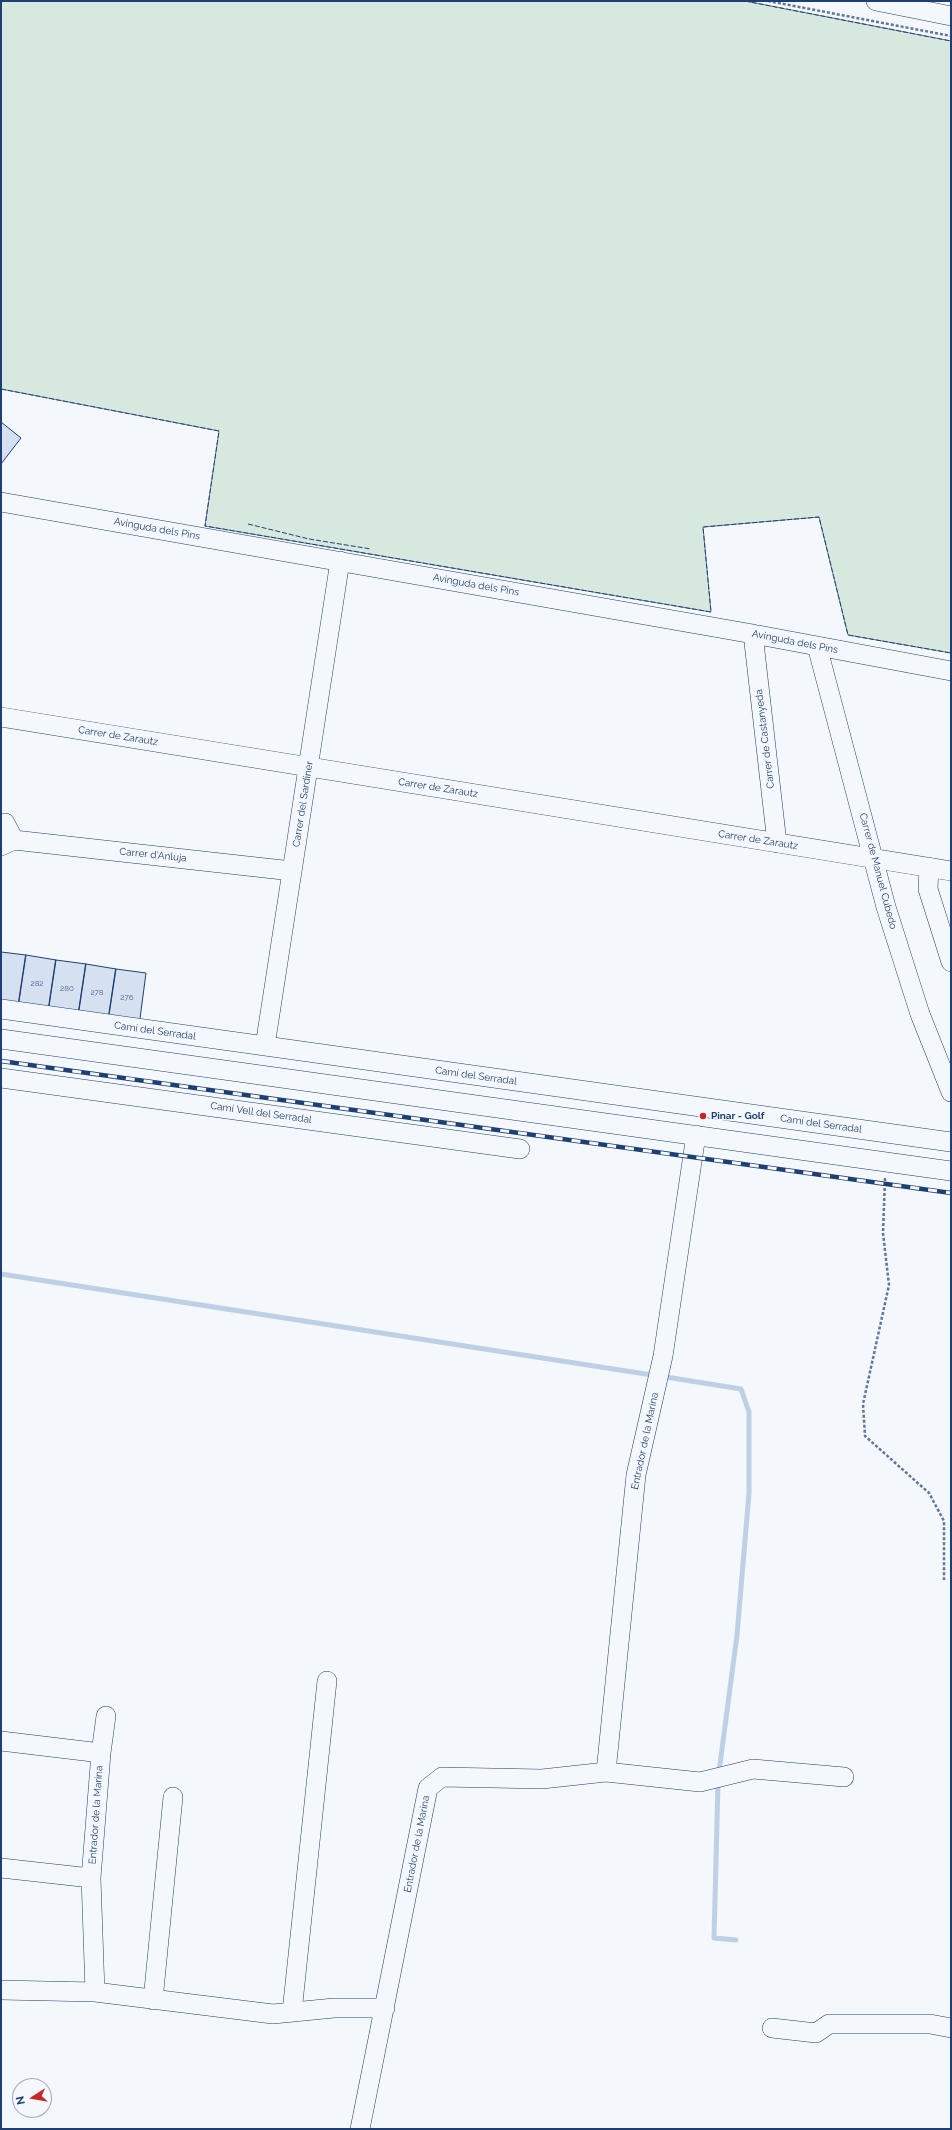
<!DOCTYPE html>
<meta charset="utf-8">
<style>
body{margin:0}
#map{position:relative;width:952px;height:2130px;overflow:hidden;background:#f4f7fb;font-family:Raleway,sans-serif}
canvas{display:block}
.frame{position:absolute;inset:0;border:2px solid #1d3f73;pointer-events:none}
.north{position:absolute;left:12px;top:2078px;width:40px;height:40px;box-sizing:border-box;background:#f4f7fb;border:1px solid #9eadc5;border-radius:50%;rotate:258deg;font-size:11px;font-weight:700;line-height:16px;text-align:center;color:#1d3f73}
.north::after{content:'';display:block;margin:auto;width:14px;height:18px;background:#c62828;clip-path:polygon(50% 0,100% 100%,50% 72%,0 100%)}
</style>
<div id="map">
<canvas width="952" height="2130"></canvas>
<div class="frame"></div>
<div class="north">N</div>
</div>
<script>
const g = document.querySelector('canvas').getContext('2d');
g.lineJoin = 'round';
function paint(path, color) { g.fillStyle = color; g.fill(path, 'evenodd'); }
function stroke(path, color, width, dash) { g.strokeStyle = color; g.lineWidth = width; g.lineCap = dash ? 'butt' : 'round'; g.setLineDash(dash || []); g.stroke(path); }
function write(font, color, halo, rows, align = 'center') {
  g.font = font + ' Raleway,sans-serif'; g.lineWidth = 3; g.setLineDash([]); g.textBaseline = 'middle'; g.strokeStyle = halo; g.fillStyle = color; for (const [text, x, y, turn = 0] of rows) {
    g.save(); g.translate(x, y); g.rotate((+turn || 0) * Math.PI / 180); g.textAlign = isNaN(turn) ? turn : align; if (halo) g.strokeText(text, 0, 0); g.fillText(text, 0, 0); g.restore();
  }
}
const green = new Path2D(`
 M1,1H745L951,41V653L848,635L819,517L703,527L711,612L205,526L219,431L1,389Z`);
paint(green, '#d7e8df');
stroke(green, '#687fa3', 1);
stroke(new Path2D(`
 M1,1274L652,1375
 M666,1377L741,1389L749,1412V1493L737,1635L719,1772
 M718,1783L714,1938L736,1940`), '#bed0e5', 5);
const building = new Path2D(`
 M1,422L21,438L1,464Z
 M1,952L26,955L18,1008L1,1006Z
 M26,955L56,960L48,1013L18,1008Z
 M56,960L86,964L78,1017L48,1013Z
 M86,964L116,969L108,1022L78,1017Z
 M116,969L146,973L139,1026L108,1022Z`);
paint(building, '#d5e0f0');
stroke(building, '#1d3f73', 1);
const minor = new Path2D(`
 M876,1L951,16
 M1,502L753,634L951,671
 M753,634L777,843
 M817,646L886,907L920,1014L951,1092
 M1,717L951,871
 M1,823H5L14,840
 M1,846L14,840L292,871
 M929,867L928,889L951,962
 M1,1009L951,1142
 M1,1039L951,1171
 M265,1046L340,561
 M1,1078L520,1149
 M106,1716L101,1753L91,1878L95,1992L273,2014L334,2008H385
 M1,1741L101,1753
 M606,1772L636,1475L663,1356L696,1135
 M1,1868L91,1878
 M1,1990L95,1992
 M153,2000L173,1797
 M292,2012L327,1681
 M772,2028L816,2033L829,2024H930L951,2028
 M360,2129L428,1788L442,1777L542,1779L606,1772L700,1782L753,1769L844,1777`);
stroke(minor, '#1d3f73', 20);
stroke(new Path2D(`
 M768,1L951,36
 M885,1178L883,1233L889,1285L863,1404L865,1436L929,1493L944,1521V1580`), '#5e769c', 2.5, [3, 2]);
stroke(minor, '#f4f7fb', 19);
const rail = new Path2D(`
 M1,1061L951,1193`);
stroke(rail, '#1d3f73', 4.5);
stroke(rail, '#f4f7fb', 3, [9]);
stroke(new Path2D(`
 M745,1L951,41
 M1,389L219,431L205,526L711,612L703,527L819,517L848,635L951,653
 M248,524L309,539L371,549`), '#1d3f73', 1, [5, 2]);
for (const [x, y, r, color] of [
 [703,1116,4,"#c62828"]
]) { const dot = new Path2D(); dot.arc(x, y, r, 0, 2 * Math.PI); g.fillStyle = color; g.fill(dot); stroke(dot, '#f4f7fb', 1.5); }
write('8px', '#4b6792', null, [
 ["282",37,984],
 ["280",67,989],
 ["278",97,993],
 ["276",127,998]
]);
write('10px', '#1d3f73', '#f4f7fb', [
 ["Avinguda dels Pins",157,529,10],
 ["Avinguda dels Pins",476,585,10],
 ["Avinguda dels Pins",795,642,11],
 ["Carrer de Zarautz",118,736,9],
 ["Carrer de Castanyeda",765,739,-97],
 ["Carrer de Zarautz",438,788,9],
 ["Carrer del Sardiner",303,804,-81],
 ["Carrer de Zarautz",758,840,9],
 ["Carrer d'Anluja",153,855,6],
 ["Carrer de Manuel Cubedo",878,871,75],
 ["Camí del Serradal",155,1031,8],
 ["Camí del Serradal",476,1076,8],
 ["Camí Vell del Serradal",261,1113,8],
 ["Camí del Serradal",821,1124,8],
 ["Entrador de la Marina",645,1441,-78],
 ["Entrador de la Marina",96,1815,-86],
 ["Entrador de la Marina",417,1844,-79]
]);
write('bold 10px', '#1d3f73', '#f4f7fb', [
 ["Pinar - Golf",711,1116]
], 'left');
</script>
